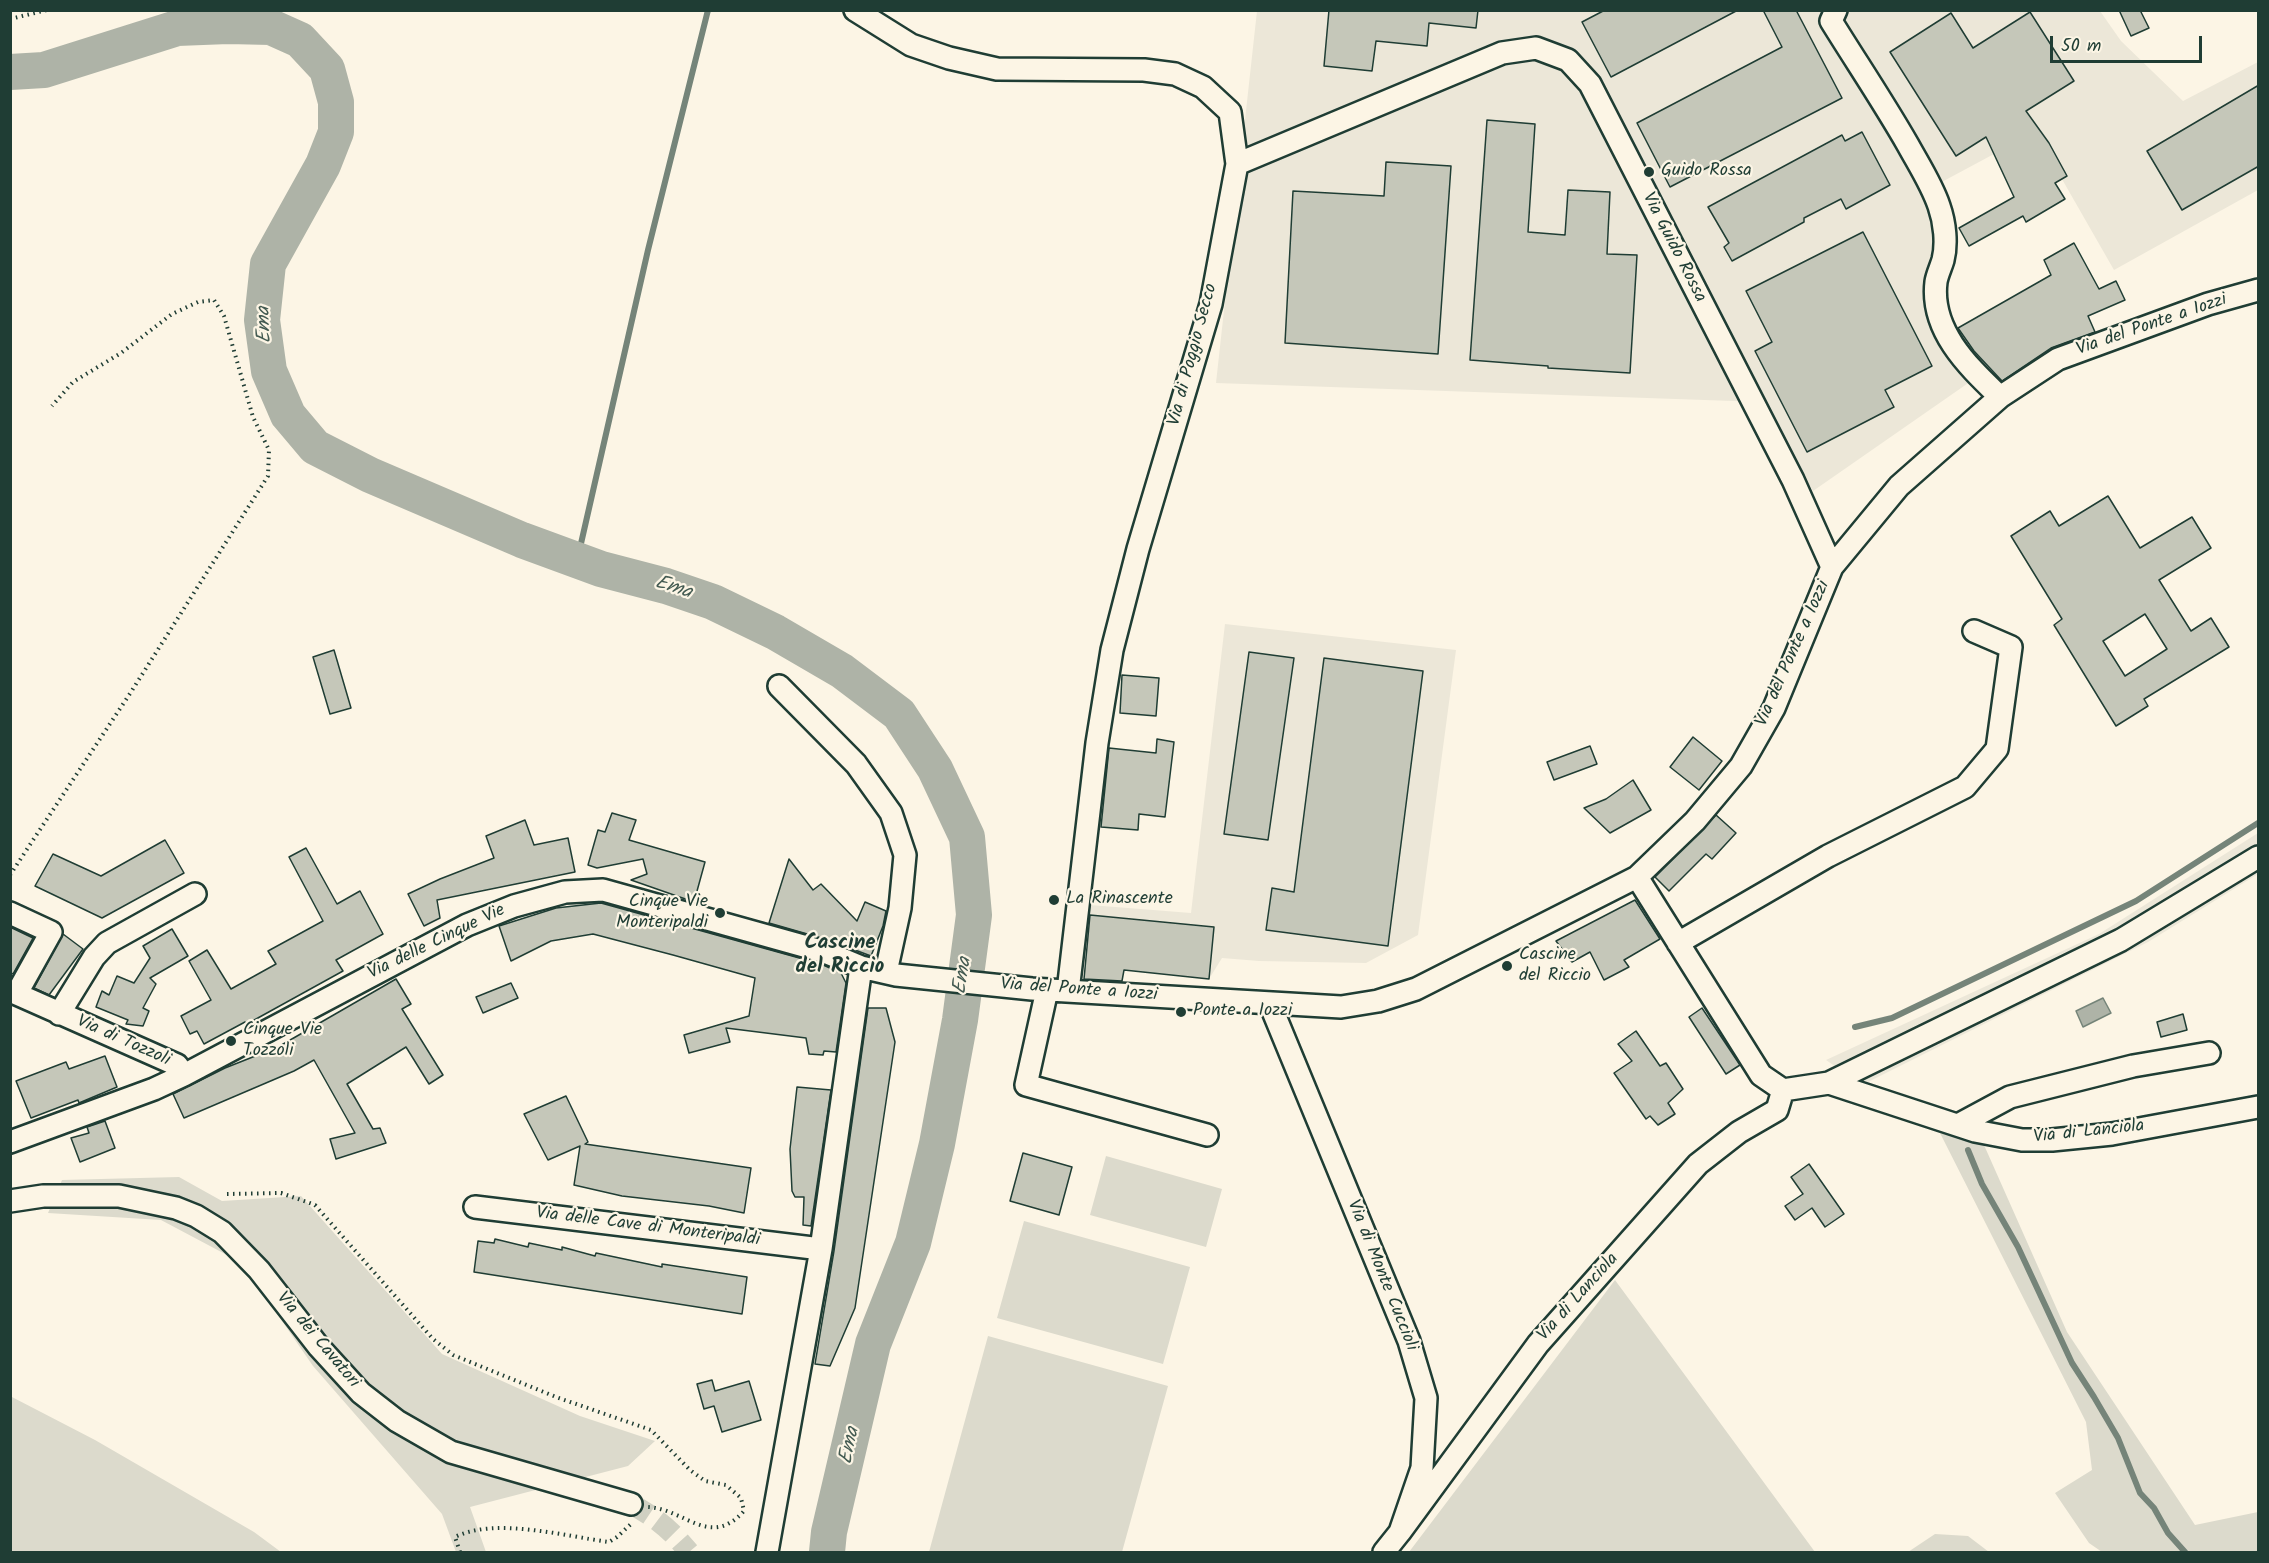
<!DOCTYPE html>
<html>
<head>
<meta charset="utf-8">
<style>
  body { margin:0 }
  #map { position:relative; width:2269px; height:1563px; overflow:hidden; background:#fcf5e5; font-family:Kalam,sans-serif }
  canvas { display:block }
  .frame { position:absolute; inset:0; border:12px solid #1f3d34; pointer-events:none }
  .scale { position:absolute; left:2050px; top:36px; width:152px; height:27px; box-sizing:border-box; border:3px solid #1f3d34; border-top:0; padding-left:8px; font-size:18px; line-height:21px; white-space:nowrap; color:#1f3d34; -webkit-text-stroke:4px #fcf5e5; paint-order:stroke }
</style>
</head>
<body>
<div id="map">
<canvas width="2269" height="1563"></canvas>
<div class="frame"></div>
<div class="scale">50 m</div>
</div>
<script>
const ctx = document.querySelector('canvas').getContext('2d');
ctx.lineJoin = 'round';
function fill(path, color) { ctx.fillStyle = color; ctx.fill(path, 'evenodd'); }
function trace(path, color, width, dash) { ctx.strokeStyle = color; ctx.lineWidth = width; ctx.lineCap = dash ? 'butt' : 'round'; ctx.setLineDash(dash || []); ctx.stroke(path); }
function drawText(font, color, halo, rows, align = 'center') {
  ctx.font = font + ' Kalam,sans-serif'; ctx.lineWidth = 4.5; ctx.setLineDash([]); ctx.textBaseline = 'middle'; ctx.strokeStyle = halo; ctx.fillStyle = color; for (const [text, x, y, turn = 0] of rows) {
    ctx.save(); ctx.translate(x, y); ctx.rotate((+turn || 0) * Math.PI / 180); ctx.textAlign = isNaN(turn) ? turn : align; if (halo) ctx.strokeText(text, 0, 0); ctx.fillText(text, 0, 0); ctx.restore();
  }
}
fill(new Path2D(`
  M1257,11h843l21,30 62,60 75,-39v128l-144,80 -79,-138 -97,52 3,133 46,53 -174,121 -51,-89 -546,-19z
  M1225,624l231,26 -38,285 -52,28 -107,-2 -37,-3 -13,21 -85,-9 2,-23 -40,-4 4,-38 101,8z
  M2258,833v41l-110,68 -286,143 -36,-25 273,-126z`), '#ece7d8');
fill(new Path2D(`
  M1940,1133l44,12 83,187 128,193 63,-13v40h-156l-13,-9 -34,-50 37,-23 -6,-48z
  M1106,1156l116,33 -16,58 -116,-32z
  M179,1177l43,24 79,-5 141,158 138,62 75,25 -27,25 -158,41 16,45h-30l-14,-38 -129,-148 -71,-103 -81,-43 -113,-7 14,-33z
  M1024,1221l166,46 -27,97 -166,-46z
  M1615,1280l200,272h-406z
  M988,1336l180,50 -46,166h-193z
  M10,1396l85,44 159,92 27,20h-270z
  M1935,1534l33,2 21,16h-81z`), '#dcdacc');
const water = new Path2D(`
  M2103,998l8,15 -28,14 -7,-16z`);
fill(water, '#aeb3a7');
trace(water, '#758479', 1.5);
trace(new Path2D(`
  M577,561l71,-311 60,-240
  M1855,1027l37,-9 244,-117 122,-78
  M1968,1150l14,34 36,63 54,116 22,34 24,41 22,55 14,15 14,25 17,19`), '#758479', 6);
trace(new Path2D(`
  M10,72l34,-2 133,-42 51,-2 43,1 29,13 27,29 9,33v30l-13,33 -55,99 -6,56 7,51 19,44 27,32 55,28 152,65 79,29 65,17 47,16 62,30 67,39 57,43 36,55 32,68 7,78 -14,105 -23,124 -24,99 -40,101 -44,188 -2,20`), '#aeb3a7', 36);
const building = new Path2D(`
  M1329,10h149l-2,18 -47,-5 -2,23 -51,-5 -4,30 -48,-5z
  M1605,10h133l-127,67 -29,-55z
  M1763,10h33l46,88 -172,89 -33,-64 145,-76z
  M2119,10h21l9,18 -18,8z
  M2030,12l44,69 -48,30 23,32 18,33 -12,7 10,16 -39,23 -3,-6 -54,30 -10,-18 55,-31 -28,-60 -30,19 -66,-104 61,-39 22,35z
  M2259,85v81l-77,44 -35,-59z
  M1487,120l48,4 -7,108 37,3 3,-45 42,2 -3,62 30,1 -7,118 -82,-5v-2l-78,-6z
  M1862,132l28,53 -44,24 -5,-10 -37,19v4l-72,39 -8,-14 5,-4 -21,-36 134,-72 3,6z
  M1386,162l65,4 -13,188 -153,-11 8,-152 91,5z
  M1863,232l69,134 -47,24 9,17 -87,45 -52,-101 17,-9 -26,-51z
  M2074,243l25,46 17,-8 9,19 -37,16 7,16 -44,16 -49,33 -28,-30 -16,-23 93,-53 -7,-15z
  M2108,496l32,52 52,-31 19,31 -52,32 32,51 20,-13 18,29 -85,52 4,7 -32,20 -62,-101 8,-6 -51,-83 39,-25 9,15zM2145,614l22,35 -42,27 -22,-35z
  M334,650l17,58 -21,6 -17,-57z
  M1249,652l45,6 -26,182 -44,-6z
  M1324,658l99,13 -35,275 -122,-16 6,-42 22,4z
  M1122,675l37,3 -3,38 -36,-3z
  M1693,737l29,24 -23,29 -29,-23z
  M1157,739l17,3 -9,75 -26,-3 -1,16 -37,-3 8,-79 47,5z
  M1590,746l7,18 -43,16 -7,-18z
  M1633,780l18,30 -41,23 -26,-25 22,-9z
  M612,813l24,7 -7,20 76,22 -11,40 -63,-22 16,-6 -4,-15 -46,9 -9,-3 10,-35 7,2z
  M1716,815l20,18 -24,26 -6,-5 -37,37 -14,-14z
  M525,820l9,25 34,-7 7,34 -138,28 3,18 -16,8 -16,-32 32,-15 54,-21 -8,-22z
  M165,840l19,33 -82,45 -67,-32 18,-32 48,22z
  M306,848l31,56 23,-13 23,43 -47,26 7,11 -96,53 -2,-2 -41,22 -7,-13 -7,3 -9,-18 30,-16 -22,-39 18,-11 24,39 45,-25 -8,-13 55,-30 -34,-64z
  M789,859l24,31 8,-6 36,37 8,-19 21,9 -3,15 -12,30 -43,-16 -59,-17z
  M1635,900l25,39 -36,21 5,7 -25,13 -14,-28 -18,10 -16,-21z
  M601,903l220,61 20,9 5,10 -10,69 -12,-1 -1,4 -14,-1 -3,-16 -80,-10 4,14 -41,11 -5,-18 65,-19 6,-38 -82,-23 -80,-21 -42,7 -40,20 -12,-35 57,-18z
  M1090,915l124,12 -5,52 -85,-9 -2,11 -38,-2z
  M10,927l23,11 -20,36 -3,-2z
  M172,929l16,27 -38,22 6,6 -13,24 6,3 -6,15 -17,-2 2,-4 -32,-13 6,-16 7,4 8,-19 17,7 16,-25 -7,-12z
  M63,934l20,15 -34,46 -15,-7z
  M396,979l15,25 -9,5 41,66 -14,9 -23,-37 -59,37 26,45 7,-1 6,15 -50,16 -6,-20 25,-6 -41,-73 -20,11 -110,47 -11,-24 52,-26 53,-21z
  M511,983l7,15 -35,15 -7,-16z
  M868,1008h18l9,34 -40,266 -25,58 -15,-2 19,-113z
  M1702,1008l38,57 -14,9 -37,-57z
  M2183,1014l4,16 -26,7 -4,-15z
  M1636,1031l24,35 6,-3 17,26 -15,14 7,11 -17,11 -8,-9 -4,3 -32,-46 18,-12 -14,-17z
  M105,1056l12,31 -38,16 -1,-3 -47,18 -15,-37 50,-19 3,7z
  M797,1087l34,3 -20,136 -8,-1 1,-28h-9l-3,-6 -2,-42z
  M566,1096l22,46 -3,2 166,24 -7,45 -35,-7 -87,-10 -48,-11 6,-39 -32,14 -24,-46z
  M105,1121l10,27 -35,14 -9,-24 18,-5 -2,-6z
  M1023,1153l49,14 -13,48 -49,-14z
  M1809,1164l35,50 -19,13 -13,-19 -17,12 -10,-14 18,-12 -12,-17z
  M495,1239l33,8 1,-4 33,7v-3l33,9 1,-3 66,14v-3l85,13 -5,37 -268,-42 4,-31 16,2z
  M712,1380l3,11 34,-10 12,39 -39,12 -8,-26 -10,3 -7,-25z`);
fill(building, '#c5c7b9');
trace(building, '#1f3d34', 1.5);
trace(new Path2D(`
  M631,1504c26,14 40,26 58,48`), '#d0d0c2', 21, [21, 10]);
const minor = new Path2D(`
  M855,10l56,35 38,13 48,11 147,1 31,4 28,13 27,25 7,52 -26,140 -73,245 -26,101 -15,93 -29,248
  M1836,10l-5,11c26,42 53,82 77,124 11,20 24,40 31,61 6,17 8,38 4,54 -2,7 -6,15 -7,22 -6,49 33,85 64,115
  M1237,164l265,-111 34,-5 32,12 22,24 203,396 39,87
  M779,686l77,78 35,49 14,42 -5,53 -14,64
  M1637,877l124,198 22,15 46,-7 146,48 47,9h30l60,-6 146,-27
  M10,913l41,19 -34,61
  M1678,943l150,-87 137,-69 32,-38 14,-102 -37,-16
  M1047,990l-21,95 181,50
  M10,991l167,74 7,10
  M1270,1004l139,337 17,57 -4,70 -22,64 -16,20
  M59,1014l35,-57 13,-14 88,-49
  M1829,1083l292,-143 137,-83
  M1958,1125l52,-28 123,-31 76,-13
  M10,1142l144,-53 30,-14 283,-150 47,-19 51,-14 38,-2 222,62 36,15 35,8 136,14 309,18 37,-6 38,-12 221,-112 58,-56 46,-55 33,-58 58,-141 67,-81 101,-89 58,-38 150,-55 50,-14
  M10,1201l33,-5h76l57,12 20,8 26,16 37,38 60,77 42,46 36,28 54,31 180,52
  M475,1207l346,42
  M1400,1532l138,-188 160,-180 41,-32 38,-22 6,-20
  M767,1552l54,-303 40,-282`);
trace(minor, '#1f3d34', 26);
trace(new Path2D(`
  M10,19l37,-9
  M10,875l121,-183 137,-216 1,-26 -16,-33 -29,-101 -10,-16 -16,2 -26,12 -51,39 -48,29 -21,24
  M227,1194l54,-1 34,12 118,134 20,16 103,42 95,33 39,40 15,11 21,4 15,13 3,13c-34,38 -59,-2 -96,-4
  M460,1552l-5,-15c40,-20 109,-1 154,5l8,-5 15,-14`), '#1f3d34', 4, [1.5, 4.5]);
trace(minor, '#fcf5e5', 21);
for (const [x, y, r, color] of [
  [1649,172,6,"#1f3d34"],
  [1054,900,6,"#1f3d34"],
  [720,913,6,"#1f3d34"],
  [1507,966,6,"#1f3d34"],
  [1181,1012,6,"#1f3d34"],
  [231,1041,6,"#1f3d34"]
]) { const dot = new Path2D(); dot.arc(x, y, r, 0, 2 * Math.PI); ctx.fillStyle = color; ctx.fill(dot); trace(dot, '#fcf5e5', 2); }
drawText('18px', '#1f3d34', '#fcf5e5', [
  ["Guido Rossa",1661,172],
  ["La Rinascente",1066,900],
  ["Cinque Vie",708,903,"right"],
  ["Monteripaldi",708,924,"right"],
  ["Cascine",1519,956],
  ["del Riccio",1519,977],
  ["Ponte a Iozzi",1193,1012],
  ["Cinque Vie",243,1031],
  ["Tozzoli",243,1052]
], 'left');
drawText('18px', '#1f3d34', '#fcf5e5', [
  ["Via Guido Rossa",1673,248,63],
  ["Via del Ponte a Iozzi",2152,326,-19],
  ["Via di Poggio Secco",1194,355,-75],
  ["Via del Ponte a Iozzi",1794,654,-66],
  ["Via delle Cinque Vie",437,943,-26],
  ["Via del Ponte a Iozzi",1079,991,4],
  ["Via di Tozzoli",123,1042,24],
  ["Via di Lanciola",2089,1133,-6],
  ["Via delle Cave di Monteripaldi",648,1228,7],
  ["Via di Monte Cuccioli",1381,1276,68],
  ["Via di Lanciola",1579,1298,-48],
  ["Via dei Cavatori",317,1341,50]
]);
drawText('italic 20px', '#435a51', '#fcf5e5', [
  ["Ema",266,325,-92],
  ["Ema",673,589,18],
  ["Ema",964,976,-81],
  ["Ema",851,1446,-78]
]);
drawText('bold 21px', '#1f3d34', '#fcf5e5', [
  ["Cascine",840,944],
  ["del Riccio",840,968]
]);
</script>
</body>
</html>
